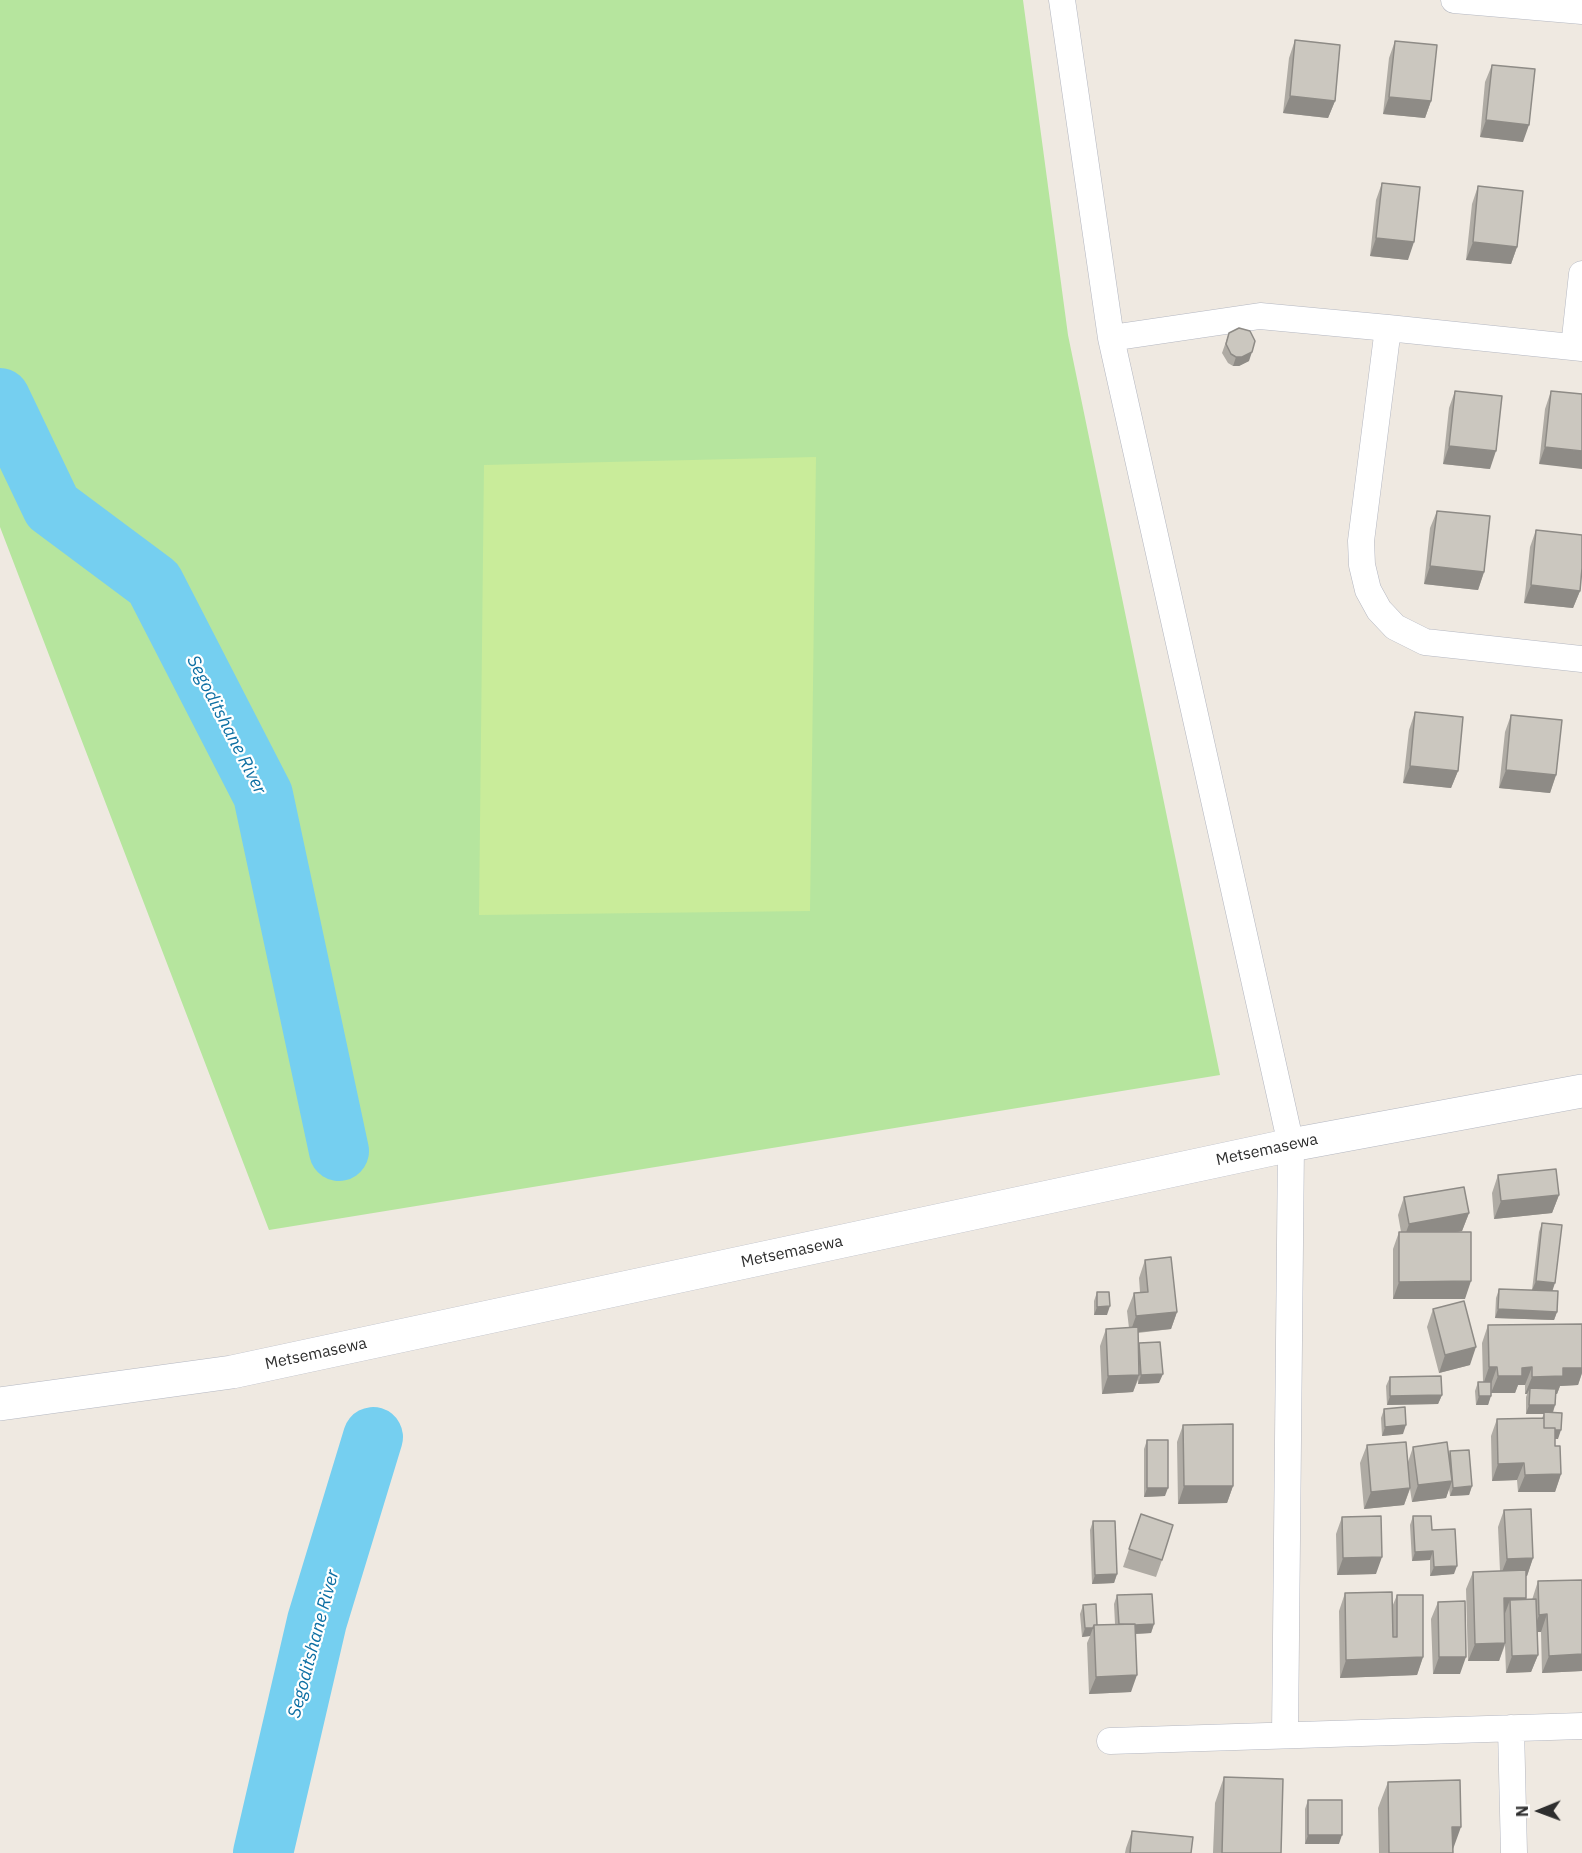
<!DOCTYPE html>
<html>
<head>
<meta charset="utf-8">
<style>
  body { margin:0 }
  #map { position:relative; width:1582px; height:1853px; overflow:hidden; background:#efe9e1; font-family:"IBM Plex Sans",sans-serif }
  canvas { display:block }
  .north { position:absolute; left:1510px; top:1781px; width:60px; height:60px; -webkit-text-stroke:4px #fff; paint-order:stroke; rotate:269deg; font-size:16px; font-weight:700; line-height:24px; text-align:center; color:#2e2e2e }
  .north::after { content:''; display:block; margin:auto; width:21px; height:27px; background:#2e2e2e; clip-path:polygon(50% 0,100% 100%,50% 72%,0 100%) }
</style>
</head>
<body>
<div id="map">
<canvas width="1582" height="1853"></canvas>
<div class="north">N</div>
</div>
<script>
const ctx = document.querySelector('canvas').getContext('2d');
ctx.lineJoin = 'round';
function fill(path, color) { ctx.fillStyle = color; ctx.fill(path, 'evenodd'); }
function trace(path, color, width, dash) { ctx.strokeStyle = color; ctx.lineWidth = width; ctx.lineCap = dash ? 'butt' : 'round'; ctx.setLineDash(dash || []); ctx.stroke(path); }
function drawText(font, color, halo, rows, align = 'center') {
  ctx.font = font + ' "IBM Plex Sans",sans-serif'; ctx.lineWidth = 4.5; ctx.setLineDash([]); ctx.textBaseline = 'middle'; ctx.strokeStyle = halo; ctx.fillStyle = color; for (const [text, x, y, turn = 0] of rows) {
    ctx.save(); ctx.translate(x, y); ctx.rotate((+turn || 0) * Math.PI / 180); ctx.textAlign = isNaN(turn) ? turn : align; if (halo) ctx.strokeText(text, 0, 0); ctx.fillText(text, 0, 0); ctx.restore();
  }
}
fill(new Path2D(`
  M0,0h1023l45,335 152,740 -951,155 -269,-703z`), '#b6e59e');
fill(new Path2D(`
  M816,457l-6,454 -331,4 5,-450z`), '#c9ec9a');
trace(new Path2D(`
  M0,398l52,109 102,76 109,212 76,356
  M263,1853l54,-232 56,-184`), '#75cff0', 60);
const minor = new Path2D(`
  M1062,0l49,338 180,807 -6,590
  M1454,0l128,11
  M1111,338l149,-22 128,12
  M1574,347l8,-73
  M1582,348l-194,-20 -27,213 1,24 6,25 11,20 16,17 30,15 157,17
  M1511,1728l3,125
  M1110,1741l472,-15`);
const tertiary = new Path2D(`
  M0,1404l232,-32 1059,-227 291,-54`);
trace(minor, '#b4b7c1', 27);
trace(tertiary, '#b4b7c1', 34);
trace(minor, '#fff', 26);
trace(tertiary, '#fff', 33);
fill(new Path2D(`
  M1295,40l40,61 -7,17 -45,-5 6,-55z
  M1395,41l36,60 -6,17 -42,-4 6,-56z
  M1492,65l31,77 -43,-5 5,-55z
  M1382,183l26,77 -38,-4 6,-56z
  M1478,186l39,61 -6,17 -45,-4 6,-56z
  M1229,333l20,28 -10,5h-6l-5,-3 -6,-10z
  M1455,391l35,78 -47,-5 6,-56z
  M1551,391l31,3 -43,70 6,-55z
  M1437,511l47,61 -6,18 -54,-6 6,-56z
  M1536,530l44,61 -7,17 -49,-5 6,-56z
  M1415,712l43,59 -7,17 -48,-5 6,-53z
  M1511,715l45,60 -6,18 -51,-5 6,-56z
  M1498,1175l61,20 -7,18 -58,6 -2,-26z
  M1404,1197l65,16 -7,18 -4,1 7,67h-72v-50l6,-17h2l-3,-17z
  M1542,1223l10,68 5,21 -3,8 -59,-2 1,-20 3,-9 45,2 -12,-1 7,-58z
  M1145,1260l32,52 -6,17 -33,4v13l1,-3 20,40 -21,1v-4l-5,12 -31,2 -2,-48 6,-17 23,-1 -2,-17 7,-18 6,-1 -1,-14z
  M1097,1292l10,23h-13v-14z
  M1433,1309l37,56 -31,8 -12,-46z
  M1488,1325l94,43v5l-4,12 -18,1 -3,8h-1l-1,11 -2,8 5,26h-3v7l6,28 -6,18h-37l-1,-12 -25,1 -1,-45 6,-17 45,-1 2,-4h-18v-17l1,-3h-2v-9h-7l-3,8h-24l-3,12h-12l-1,-14 3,-9h5l-1,-39z
  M1390,1377l52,18 -4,9 -51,1 -1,-19z
  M1384,1409l19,25 -21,2 -1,-18z
  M1183,1425l50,61 -6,17 -49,1 -1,-62z
  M1147,1440l18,56 -21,1v-48z
  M1367,1445l41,17 5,-15 36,8 1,-4 22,35 -3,9 -19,1 -1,-8 -3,10 -34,4 -2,-13 -6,16 -40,4 -4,-46z
  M1504,1510l29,48 -6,18h-1l-1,24h7l6,-19 44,-1v91l-40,2 -1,-41h-4l1,23 -7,17 -25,1 -1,-28 -6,16h-31l-2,-72 7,-17 27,-1 -2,-44z
  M1141,1514l21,46 -6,17 -33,-10z
  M1413,1516l19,14 22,44 -24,2v-16l-18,1 -2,-36z
  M1342,1517l34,57 -39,1 -1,-41z
  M1093,1521l24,53 -3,9 -22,1 -2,-54z
  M1345,1593l47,14 5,-12 26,62 -6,18 -77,3 -1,-67z
  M1117,1595l37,29 -3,9 -16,1 -4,58 -42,2 -2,-51 3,-7 -8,1 -2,-23 3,-9 14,20 18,-1 -1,-20z
  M1438,1602l22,72h-27l-2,-55z
  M1224,1777l57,76h-68l2,-50z
  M1388,1782l65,67v4h-74l-1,-45z
  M1308,1800l31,44h-34v-35z
  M1132,1831l59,22h-66l1,-5z`), '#afaba4');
fill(new Path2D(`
  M1290,96l45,5 -7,17 -45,-5z
  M1389,97l42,4 -6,17 -42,-4z
  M1486,120l43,5 -6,17 -43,-5z
  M1376,238l38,4 -6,18 -38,-4z
  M1473,242l44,5 -6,17 -45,-4z
  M1252,352l-3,9 -10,5h-6l3,-9z
  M1449,446l47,5 -6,18 -47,-5z
  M1545,447l37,4v18l-43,-5z
  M1430,566l54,6 -6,18 -54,-6z
  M1531,585l49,6 -7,17 -49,-5z
  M1410,766l48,5 -7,17 -48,-5z
  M1506,770l50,5 -6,18 -51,-5z
  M1559,1195l-7,18 -58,6 7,-18z
  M1469,1213l-7,18 -59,10 6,-17z
  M1471,1281l-6,18h-72l6,-17z
  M1536,1281l19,2 -3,9 -20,-2z
  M1110,1306l-3,9h-13l3,-8z
  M1498,1309l59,3 -3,8 -59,-2z
  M1177,1312l-6,17 -41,4 6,-17z
  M1476,1347l-6,18 -31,8 6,-18z
  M1489,1367h8l-6,17 -8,1z
  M1532,1367l-7,18h-7l-3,8h-24l7,-17 24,-8z
  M1563,1368h19v5l-4,12 -18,1 -3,8h-27v-6l-3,6h-2l7,-17z
  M1163,1374l-4,9 -21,1 3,-9z
  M1139,1375l-6,17 -31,2 6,-18z
  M1442,1395l-4,9 -51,1 3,-9z
  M1479,1396h12l-3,9h-12z
  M1529,1405h26l-3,9 -8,-2v2h-18z
  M1406,1425l-3,9 -21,2 3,-9z
  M1544,1430h17l-3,9 -18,-1z
  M1524,1463l-7,17 -25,1 6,-17z
  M1561,1474l-6,18h-37l7,-17z
  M1452,1481l-6,17 -34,4 6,-17z
  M1184,1486h49l-6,17 -49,1z
  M1472,1486l-3,9 -19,1 3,-8z
  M1147,1488h21l-3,8 -21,1z
  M1410,1488l-6,17 -40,4 7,-17z
  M1433,1551l-3,9 -18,1 3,-9z
  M1382,1557l-6,17 -39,1 6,-17z
  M1533,1558l-6,18 -27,1 7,-18z
  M1457,1566l-3,8 -24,2 4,-9z
  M1117,1574l-3,9 -22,1 3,-9z
  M1504,1598h22l-6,17 -10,-15 -6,16z
  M1547,1614l-6,18h-8l6,-17z
  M1154,1624l-3,9 -35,2 3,-9z
  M1085,1628h8l-3,8 -8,1z
  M1505,1643l-6,18h-31l7,-17z
  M1582,1654v17l-40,2 7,-17z
  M1538,1655l-7,17 -25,1 6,-17z
  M1423,1657l-6,18 -77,3 6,-18z
  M1439,1657h27l-6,17h-27z
  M1137,1675l-6,17 -42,2 7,-17z
  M1452,1827h9l-9,25z
  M1308,1835h34l-3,9h-34z`), '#8e8b86');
const building = new Path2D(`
  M1295,40l45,5 -5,56 -45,-5z
  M1395,41l42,4 -6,56 -42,-4z
  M1492,65l43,4 -6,56 -43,-5z
  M1382,183l38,4 -6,55 -38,-4z
  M1478,186l45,5 -6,56 -44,-5z
  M1239,328l11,3 5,10 -3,11 -10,5h-6l-5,-3 -5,-10 3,-11z
  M1455,391l47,5 -6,55 -47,-5z
  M1551,391l31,3v57l-37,-4z
  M1437,511l53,5 -6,56 -54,-6z
  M1536,530l46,5v33l-2,23 -49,-6z
  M1415,712l48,5 -5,54 -48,-5z
  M1511,715l51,5 -6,55 -50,-5z
  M1556,1169l3,26 -58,6 -3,-26z
  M1464,1187l5,26 -60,11 -5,-27z
  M1542,1223l20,2 -7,58 -19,-2z
  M1399,1232h72v49l-72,1z
  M1171,1257l6,55 -41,4 -2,-23 14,-1 -3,-32z
  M1499,1289l59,2 -1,21 -59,-3z
  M1097,1292h12l1,14 -13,1z
  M1464,1301l12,46 -31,8 -12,-46z
  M1582,1324v44h-19v8l-31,1v-10l-10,1v8h-24l-1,-9h-8l-1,-42z
  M1138,1327l1,48 -31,1 -2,-47z
  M1160,1342l3,32 -22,1 -2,-32z
  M1441,1376l1,19 -52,1v-19z
  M1478,1382h13v14h-12z
  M1530,1388l26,1 -1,16h-26z
  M1405,1407l1,18 -21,2 -1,-18z
  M1544,1412l18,1 -1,17h-6v-2h-11z
  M1544,1418v10h11v18h5l1,28 -36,1 -1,-12 -26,1 -1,-45z
  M1233,1424v62h-49l-1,-61z
  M1147,1440h21v48h-21z
  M1406,1442l4,46 -39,4 -4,-47z
  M1447,1442l5,39 -34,4 -5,-38z
  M1469,1450l3,36 -19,2 -3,-37z
  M1531,1509l2,49 -26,1 -3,-49z
  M1141,1514l32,11 -11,35 -33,-11z
  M1381,1516l1,41 -39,1 -1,-41z
  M1413,1516h18l1,14 23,-1 2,37 -23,1 -1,-16 -18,1z
  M1093,1521h22l2,53 -22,1z
  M1526,1570v28h-22l1,45 -30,1 -2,-72z
  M1582,1580v74l-33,2 -2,-42 -8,1 -1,-34z
  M1392,1592l1,45h4v-42h26v62l-77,3 -1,-67z
  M1152,1594l2,30 -19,1v-1h-16l-2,-29z
  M1536,1599l2,56 -26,1 -2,-56z
  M1465,1601l1,56h-27l-1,-55z
  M1096,1604l1,21h-3l-1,3h-8l-2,-23z
  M1135,1624l2,51 -41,2 -2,-52z
  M1224,1777l59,2 -2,74h-59z
  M1460,1780l1,47h-9l1,26h-64l-1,-71z
  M1308,1800h34v35h-34z
  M1132,1831l61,6 -2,16h-61z`);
fill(building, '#cbc7bf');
trace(building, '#8e8b86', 1.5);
drawText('16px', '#2e2e2e', '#fff', [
  ["Metsemasewa",1267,1150,-12],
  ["Metsemasewa",792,1252,-12],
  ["Metsemasewa",316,1354,-12]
]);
drawText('italic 18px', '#0d6fa3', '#fff', [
  ["Segoditshane River",226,725,63],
  ["Segoditshane River",314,1644,-75]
]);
</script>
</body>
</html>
